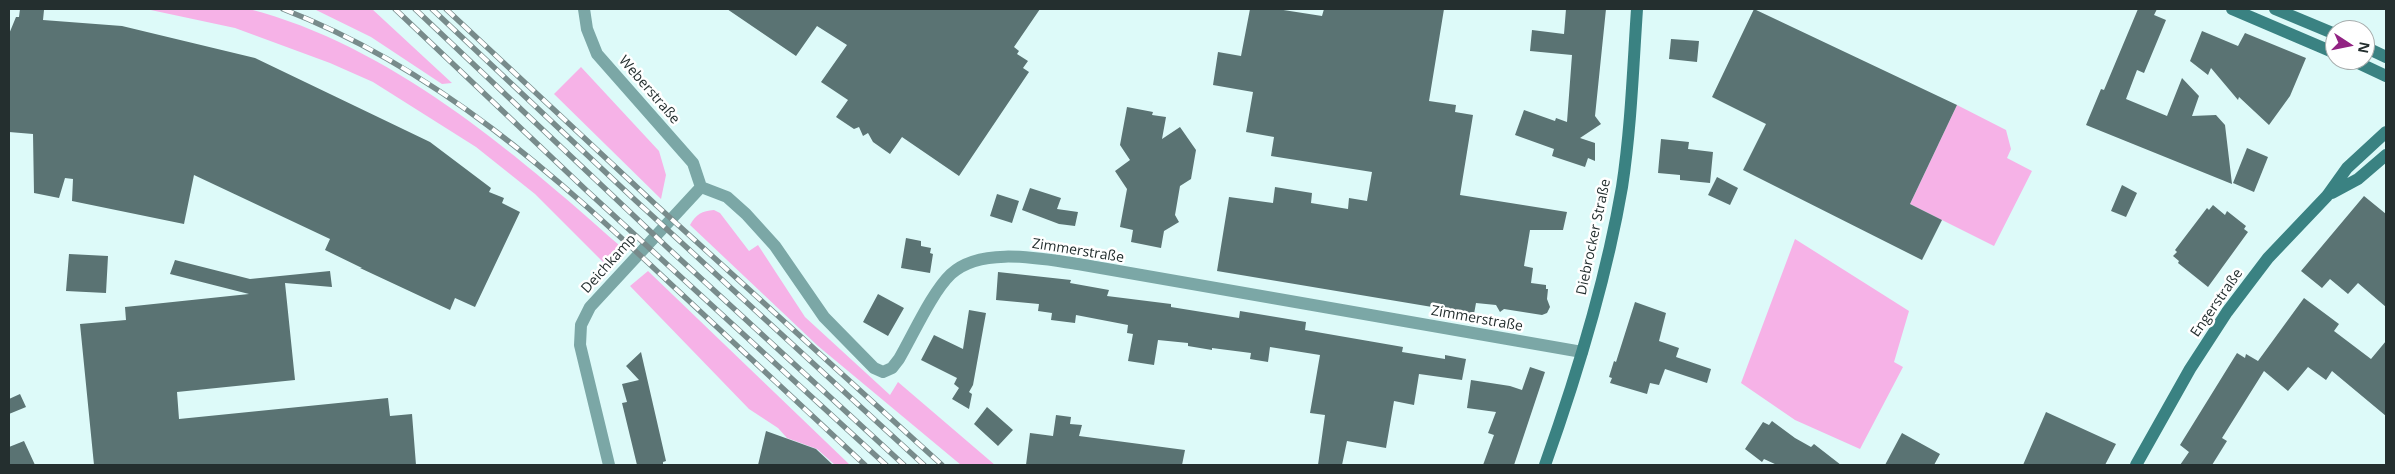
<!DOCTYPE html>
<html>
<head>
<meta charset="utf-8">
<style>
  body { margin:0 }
  #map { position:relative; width:2395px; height:474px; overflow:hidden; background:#ddfaf9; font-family:"Open Sans",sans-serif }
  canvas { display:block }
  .frame { position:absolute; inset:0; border:10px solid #242f2f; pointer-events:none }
  .north { position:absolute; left:2325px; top:20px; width:50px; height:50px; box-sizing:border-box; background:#fff; border:1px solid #a7acac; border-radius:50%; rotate:101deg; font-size:14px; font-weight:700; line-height:20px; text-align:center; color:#242f2f }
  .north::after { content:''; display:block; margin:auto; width:18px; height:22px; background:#922282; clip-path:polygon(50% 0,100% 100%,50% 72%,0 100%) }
</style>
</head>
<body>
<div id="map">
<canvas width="2395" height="474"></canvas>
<div class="frame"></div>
<div class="north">N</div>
</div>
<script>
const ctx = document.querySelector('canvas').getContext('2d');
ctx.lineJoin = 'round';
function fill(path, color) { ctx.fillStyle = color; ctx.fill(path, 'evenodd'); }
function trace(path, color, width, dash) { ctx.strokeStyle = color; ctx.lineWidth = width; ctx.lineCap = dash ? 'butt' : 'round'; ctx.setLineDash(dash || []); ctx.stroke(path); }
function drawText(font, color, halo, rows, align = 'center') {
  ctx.font = font + ' "Open Sans",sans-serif'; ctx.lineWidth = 5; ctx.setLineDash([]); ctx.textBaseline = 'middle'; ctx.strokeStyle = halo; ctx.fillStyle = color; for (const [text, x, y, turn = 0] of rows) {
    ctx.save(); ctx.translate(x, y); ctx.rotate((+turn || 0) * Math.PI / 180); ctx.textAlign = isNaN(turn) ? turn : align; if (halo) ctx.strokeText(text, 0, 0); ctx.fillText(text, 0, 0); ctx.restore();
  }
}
fill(new Path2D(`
  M146,9c24,0 48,0 72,0 10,0 21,-2 31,0 140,36 264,142 370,236l-13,20 -71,-71 -59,-47 -103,-65 -43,-19 -95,-35z
  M314,9h58l80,74 -10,1 -71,-47z
  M581,67l78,84 7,24 -5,24 -107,-105z
  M1957,105l49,25 5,19 -4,9 25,13 -38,75 -84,-42z
  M714,210l6,3 29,38 9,-6 47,72 85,78 8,-13 97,83h-34l-143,-119 -128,-121c6,-11 12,-14 24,-15z
  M1795,239l114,72 -15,51 9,5 -43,82 -65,-29 -54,-37z
  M648,271l177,170 25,24h-15l-18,-16 -30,-11 -9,-10 -29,-19 -119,-123z`), '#f6b2e7');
fill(new Path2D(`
  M20,9l24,1 -1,10 79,6 133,32 175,84 61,46 -2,4 15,6 -2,5 18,9 -45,95 -20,-9 -5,12 -90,-42h2l-37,-18 5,-11 -136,-64 -10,49 -112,-23 1,-22 -8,-1 -6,20 -25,-5 -1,-59 -24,-2v-98l7,-17h3z
  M727,9h313l-26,38 5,4 -2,3 11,7 -5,7 6,4 -70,104 -57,-39 -12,17 -17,-12 -5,-9 -5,3 -4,-9 -5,2 -18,-12 12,-17 -27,-18 26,-37 -30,-19 -21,30z
  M1250,9h27l45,7 2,-7h120l-15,92 27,4 -1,7 18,3 -13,80 107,17 -4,18h-33l-6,36 9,2 -2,15 15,2v4h2l-1,10 3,8 -3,6 -5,2 -38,-6 -4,3 -4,-7 -20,-2 -2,11 -257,-43 12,-74 44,6 2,-16 37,6 -1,10 37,6 1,-11 18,3 5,-29 -101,-16 3,-19 -28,-5 7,-40 -40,-7 5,-33 23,4z
  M1566,9h40l-11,107 6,8 -21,14 15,5v18l-7,-3 -3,9 -33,-11 2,-7 -39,-14 9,-25 31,11 1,-3 11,4 5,-67 -42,-4 2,-21 32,4z
  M1754,9l203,96 -47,99 32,16 -20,40 -179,-90 23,-46 -54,-27z
  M2138,9h19l-3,6 12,5 -22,53 -7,-3 -11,29 41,17 15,-38 17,18 -7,20 24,-1 9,10 7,59 -146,-59 15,-36 3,1z
  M2202,31l36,15 7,-13 61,25 -16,38 -21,29 -30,-28 -1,3 -27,-32 -3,7 -18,-14z
  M1671,39l28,2 -2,21 -28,-3z
  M1127,107l26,5 -1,3 14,2 -4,22 18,-12 16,23 -5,29 -11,7 -5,29 4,7 -15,9 -3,17 -30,-6 2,-12 -13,-3 7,-38 -12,-18 15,-11 -10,-15z
  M1661,139l28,3 -1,7 25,3 -3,31 -30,-3v-5l-22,-2z
  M2247,148l21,9 -14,35 -21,-9z
  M1717,177l21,11 -8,17 -22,-10z
  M2122,185l15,8 -11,24 -15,-6z
  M1030,188l31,10 -4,11 21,3 -3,14 -16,-2 -37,-14z
  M997,194l22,7 -7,22 -22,-7z
  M2364,196l22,18v93l-28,-24 -10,11 -18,-15 -8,9 -21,-17z
  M2213,205l12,10 2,-4 19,15 -2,3 4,3 -40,55 -30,-24 1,-2 -6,-5 4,-4 -2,-2 32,-42 2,2z
  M906,238l15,3v5l10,2 -1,5 3,1 -3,19 -29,-5z
  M69,254l39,2 -2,37 -40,-2z
  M175,260l75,19 80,-8 2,16 -47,-4 10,97 -118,12 2,27 209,-21 2,18 22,-2 4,51h-322l-14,-141 46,-4 -1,-13 124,-13 -79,-20z
  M998,272l73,8 -1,3 39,7 -2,6 64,8v3l68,11 1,-7 66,11 -1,8 98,17 -1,5 43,7v-4l21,4 -4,21 -43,-6 -5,31 -20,-4 -8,47 -39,-7 -5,24h-24l7,-50 -15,-2 10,-58 -50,-8 -2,15 -18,-3 1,-6 -39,-5v2l-24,-4v-3l-30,-3 -4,25 -26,-4 5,-27 -6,-1 1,-8 -52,-10 -1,8 -24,-3 1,-7 -14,-2 1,-7 -43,-4z
  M878,294l26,14 -16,28 -25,-14z
  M2304,298l35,26 -5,7 37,28 15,-18v75l-54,-45 -6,9 -18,-13 -20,24 -24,-20 -42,67 5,3 -15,24h-32l9,-13 -9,-7 57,-92 8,5 1,-4 12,7z
  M1635,302l31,11 -7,28 20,7 -3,9 35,12 -4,14 -42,-14 -6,16 -9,-2 -3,11 -37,-11 2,-5 -3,-1 5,-16 2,1z
  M969,310l17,3 -13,72 -4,7 3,2 -3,15 -17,-10 7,-11 -5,-4 3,-6 -36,-18 13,-25 29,14z
  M641,352l25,109 -3,1v3h-26l-15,-62 5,-1 -5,-18 17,-4 -13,-14z
  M1530,367l15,5 -31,93h-31l11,-30 -6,-2 8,-21 -29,-4 4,-28 39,6 12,4z
  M20,394l6,13 -17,7v-15z
  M987,407l26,23 -15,16 -24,-22z
  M2046,412l70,32 -11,21h-82z
  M1056,415l15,2 -1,7 12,1 -3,11 106,14 -3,15h-156l4,-32 23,3z
  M1772,421l23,17 16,9 3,-3 27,21h-64l-13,-6 -2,3 -17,-13 18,-27 6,3z
  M766,431l50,18 17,16h-75z
  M1902,433l38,21 -6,11h-49z
  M24,441l11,24h-26v-18z`), '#5a7373');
trace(new Path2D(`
  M584,9l3,20 10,25 96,109 8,24
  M701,187l26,10 19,17 29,32 49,71 50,51 9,4 9,-4 7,-9c14,-24 33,-67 52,-85 30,-28 91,-15 127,-10l504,88
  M609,465l-29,-120 1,-20 9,-18 111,-120`), '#7ba7a6', 12);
trace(new Path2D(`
  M2232,9l103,44
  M2275,9l60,25
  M2365,47l21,10
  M2352,60l34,16
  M2332,193l26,-14 28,-24
  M1545,465c32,-90 61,-184 77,-278 9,-59 11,-119 15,-178
  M2136,465l54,-96 37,-57 41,-54 59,-62 20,-28 39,-36`), '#3a8282', 12);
const rail = new Path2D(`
  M283,9c155,60 272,166 391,278 64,59 127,119 191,178
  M395,9l191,181 300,275
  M415,9l254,240 235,216
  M432,9l203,191 289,265
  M446,9l209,195 287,261`);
trace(rail, '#788b8b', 5.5);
trace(rail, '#fff', 4, [11]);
drawText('14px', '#242f2f', '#fff', [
  ["Weberstraße",649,90,49],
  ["Diebrocker Straße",1594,237,-78],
  ["Zimmerstraße",1078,251,9],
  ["Deichkamp",609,264,-48],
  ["Engerstraße",2217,303,-55],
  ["Zimmerstraße",1477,319,10]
]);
</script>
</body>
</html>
